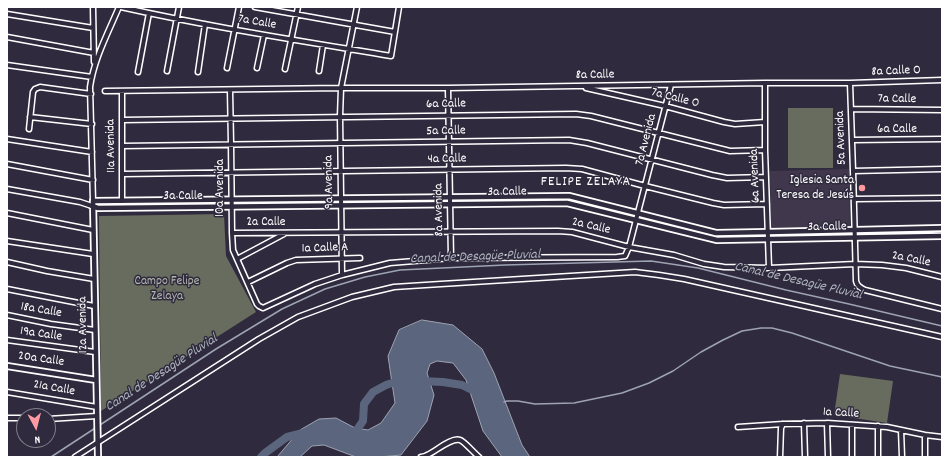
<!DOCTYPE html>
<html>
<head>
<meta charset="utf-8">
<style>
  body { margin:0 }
  #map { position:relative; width:949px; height:464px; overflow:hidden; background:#2f2a3d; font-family:Dekko,sans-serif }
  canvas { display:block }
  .frame { position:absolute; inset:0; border:8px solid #fff; pointer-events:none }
  .north { position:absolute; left:16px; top:408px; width:40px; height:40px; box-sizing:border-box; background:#2f2a3d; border:1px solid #827f8b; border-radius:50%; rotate:173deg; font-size:11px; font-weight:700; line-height:16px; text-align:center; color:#fff }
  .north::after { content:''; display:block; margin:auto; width:14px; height:18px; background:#ff9aa2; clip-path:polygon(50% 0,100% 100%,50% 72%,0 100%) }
</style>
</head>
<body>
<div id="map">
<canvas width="949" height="464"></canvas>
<div class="frame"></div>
<div class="north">N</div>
</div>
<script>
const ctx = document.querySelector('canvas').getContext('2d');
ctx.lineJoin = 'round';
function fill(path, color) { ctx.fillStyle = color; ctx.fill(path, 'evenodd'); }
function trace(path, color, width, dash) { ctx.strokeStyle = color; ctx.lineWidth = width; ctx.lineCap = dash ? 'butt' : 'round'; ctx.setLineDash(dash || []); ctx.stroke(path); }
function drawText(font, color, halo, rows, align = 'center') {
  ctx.font = font + ' Dekko,sans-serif'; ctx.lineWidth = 3; ctx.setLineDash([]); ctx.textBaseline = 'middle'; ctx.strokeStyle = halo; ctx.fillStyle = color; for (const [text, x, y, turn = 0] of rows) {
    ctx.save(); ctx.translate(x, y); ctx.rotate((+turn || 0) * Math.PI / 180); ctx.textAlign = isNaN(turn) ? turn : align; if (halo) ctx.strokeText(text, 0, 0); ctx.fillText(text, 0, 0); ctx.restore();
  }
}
fill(new Path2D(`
  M849,169l1,57 -79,2 -1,-57z`), '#40374c');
fill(new Path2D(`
  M788,108h45v60h-45z
  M224,214l2,42 30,56 -155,99 -2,-195z
  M840,374l53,7 -6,42 -53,-8z`), '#676c5e');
const water = new Path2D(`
  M422,320l31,5 29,24 12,24 28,72 8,12h-28l-19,-26 -17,-51 -13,-17 -16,-2 -7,3 -3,9 7,22 -7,26 -26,34 -22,2h-23l-32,-12 -12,1 -12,11h-23l23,-27 19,-11 17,-1 19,10 13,2 13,-7 14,-20 -7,-47 11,-26z`);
fill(water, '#5b667e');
trace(water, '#9da3b2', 1);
trace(new Path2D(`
  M504,402l3,-1h11l17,3 39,-1 48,-10 27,-10 24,-12 28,-19 22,-12 19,-9 19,-3h11l20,5 98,33 52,11
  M51,457l165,-108 66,-40 43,-20 40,-12 35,-7 105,-5 146,-4 47,7 88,22 63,14 93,22`), '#9da3b2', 1.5);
trace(new Path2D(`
  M420,381l23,1 19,3 16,8
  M349,435l7,-4 7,-10 1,-17 9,-12 13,-7 15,-5
  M261,457l4,-4 22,-16 20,-5`), '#5b667e', 8);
const minor = new Path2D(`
  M93,7l1,55
  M121,7c89,20 180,34 270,49l8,-49
  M255,7l140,25
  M7,14l86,14
  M7,37l87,16
  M7,65l85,12
  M227,68l12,-61
  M257,68l7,-33
  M285,69l13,-62
  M167,71l12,-64
  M319,71l4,-26
  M138,72l11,-59
  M198,72l7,-48
  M765,83v67l4,118
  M850,83l3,88 3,110c1,5 4,7 9,9l77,19
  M448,88l3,170
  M586,88l79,18 59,16 11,2 30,-2
  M230,90l1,54 1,89 1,17 24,54 2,2 4,2 52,-24 27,-9 48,-12 61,-5 166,-1 8,-1 4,-9 42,-162
  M105,91l236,-3h107l317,-5h85l92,-3
  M122,91v110
  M851,109l91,1
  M30,117l62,7
  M122,120l454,-6 15,2 127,32 12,3 35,-1
  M29,129l4,-37 2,-3 5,-2 51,7
  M7,139l85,13
  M852,140l90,-1
  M122,146l447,-6 18,3 125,32 15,3 39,-1
  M7,164l86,16
  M853,171l89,-2
  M122,174c148,-3 296,-3 444,-6l16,1 63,17 68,17 11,2 43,-1
  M7,189l73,13 12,4
  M854,199l88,-1
  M93,201l-3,-114c4,-28 18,-54 29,-80
  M7,213l86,17
  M232,233l326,-2 14,1 57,15 45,8 30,9 20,3 45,1 86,-4 27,1 24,3 36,9
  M7,241l86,13
  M237,259l47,-25
  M7,262l40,9 47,8
  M342,275l-2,-159 1,-28 16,-81
  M248,282l39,-19 9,-3 64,-2
  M7,289l87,17
  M7,315l44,9 44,6
  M7,340l88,12
  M7,392l90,15
  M7,418h17
  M48,419l49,-3
  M804,423l1,34
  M827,423l1,34
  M852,425v32
  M738,427l45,-3 44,-1 60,4 38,8 17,2
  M901,430l1,27
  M925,435v22
  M75,457l184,-118 39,-22 54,-20 42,-10 47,-3 194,-12 24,3 25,4 258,58
  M421,457c0,0 5,-1 6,-2 8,-3 24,-18 33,-15 4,1 15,14 19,17
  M780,457l1,-29 2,-4
  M878,457v-31`);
const tertiary = new Path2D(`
  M92,206l6,2 469,-5 150,37 225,-4
  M7,366l89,14
  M98,457l-5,-256 476,-5 147,37 52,-1 174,-4`);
trace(minor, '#fff', 7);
trace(tertiary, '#fff', 8);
trace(minor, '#2f2a3d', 4);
trace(tertiary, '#2f2a3d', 4.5);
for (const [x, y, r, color] of [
  [862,188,4,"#ff9aa2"]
]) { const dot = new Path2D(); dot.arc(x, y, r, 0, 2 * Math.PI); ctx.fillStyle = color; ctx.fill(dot); trace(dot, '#2f2a3d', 1.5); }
drawText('13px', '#fff', '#2f2a3d', [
  ["7a Calle",257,23,10],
  ["8a Calle O",896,72,-2],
  ["8a Calle",595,76,-1],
  ["7a Calle O",675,99,14],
  ["7a Calle",897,100,1],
  ["6a Calle",446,105,-1],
  ["6a Calle",897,130],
  ["5a Calle",446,132,-1],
  ["5a Avenida",842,138,-92],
  ["7a Avenida",647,140,-76],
  ["11a Avenida",112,146,-91],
  ["4a Calle",447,160,-1],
  ["6a Avenida",756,176,-92],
  ["9a Avenida",330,182,-91],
  ["10a Avenida",221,188,-90],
  ["3a Calle",507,193,-1],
  ["3a Calle",183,197],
  ["8a Avenida",440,210,-91],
  ["2a Calle",266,223],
  ["2a Calle",591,227,13],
  ["3a Calle",827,228,-1],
  ["1a Calle A",325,249,-2],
  ["2a Calle",911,260,11],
  ["18a Calle",41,311,10],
  ["12a Avenida",84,325,-91],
  ["19a Calle",41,335,8],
  ["20a Calle",41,360,8],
  ["21a Calle",54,389,10],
  ["1a Calle",841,414,3]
]);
drawText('13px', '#fff', '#2f2a3d', [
  ["Iglesia Santa",854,181],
  ["Teresa de Jesús",854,196]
], 'right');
drawText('13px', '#b3b6ae', '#2f2a3d', [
  ["Campo Felipe",167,282],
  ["Zelaya",167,297]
]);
ctx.letterSpacing = '1px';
drawText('14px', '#fff', '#2f2a3d', [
  ["FELIPE ZELAYA",586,183]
]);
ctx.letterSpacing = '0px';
drawText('italic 14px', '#adb2be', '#2f2a3d', [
  ["Canal de Desagüe Pluvial",475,258,-2],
  ["Canal de Desagüe Pluvial",798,282,13],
  ["Canal de Desagüe Pluvial",162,374,-33]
]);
</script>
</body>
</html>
